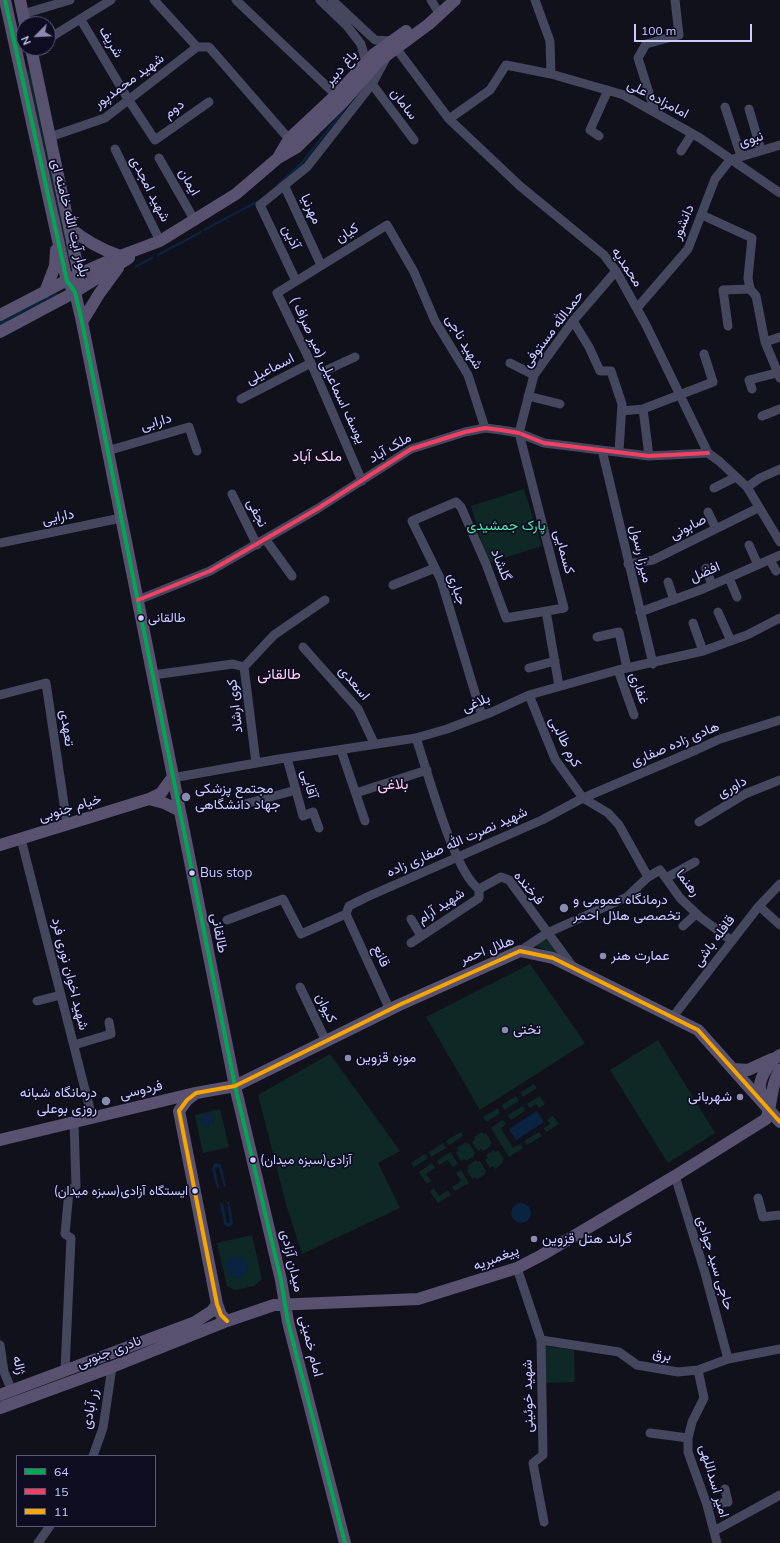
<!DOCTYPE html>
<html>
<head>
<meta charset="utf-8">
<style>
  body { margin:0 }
  #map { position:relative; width:780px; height:1543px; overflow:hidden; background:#11111c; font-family:Mulish,sans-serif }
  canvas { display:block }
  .legend { position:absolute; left:16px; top:1455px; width:140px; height:72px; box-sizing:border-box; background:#0d0c21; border:1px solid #59597a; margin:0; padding:5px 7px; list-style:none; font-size:12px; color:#ccf }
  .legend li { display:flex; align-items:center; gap:8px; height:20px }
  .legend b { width:20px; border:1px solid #59597a }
  .north { position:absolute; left:16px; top:16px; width:40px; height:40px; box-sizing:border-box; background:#0d0c21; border:1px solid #59597a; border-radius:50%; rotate:246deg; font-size:11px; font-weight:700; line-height:16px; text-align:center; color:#ccf }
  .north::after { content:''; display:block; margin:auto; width:14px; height:18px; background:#8b8bb0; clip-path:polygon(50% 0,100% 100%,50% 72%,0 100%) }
  .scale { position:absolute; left:634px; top:24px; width:118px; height:18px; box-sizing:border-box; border:2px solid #ccf; border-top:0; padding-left:5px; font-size:12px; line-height:14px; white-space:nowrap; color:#ccf; -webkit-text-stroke:3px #0d0c21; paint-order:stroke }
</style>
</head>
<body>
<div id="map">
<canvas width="780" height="1543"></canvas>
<ul class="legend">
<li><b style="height:5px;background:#00a651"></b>64</li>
<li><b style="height:5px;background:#f24062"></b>15</li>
<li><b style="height:5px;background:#f7a600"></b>11</li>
</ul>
<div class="north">N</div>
<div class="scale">100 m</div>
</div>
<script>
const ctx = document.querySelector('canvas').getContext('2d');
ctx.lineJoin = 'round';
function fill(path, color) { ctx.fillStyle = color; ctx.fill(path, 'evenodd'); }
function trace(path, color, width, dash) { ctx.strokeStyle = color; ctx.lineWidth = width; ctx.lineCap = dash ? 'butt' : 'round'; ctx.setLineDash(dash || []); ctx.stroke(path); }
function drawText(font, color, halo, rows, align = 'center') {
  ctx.font = font + ' Mulish,Vazirmatn,sans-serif'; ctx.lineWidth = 3.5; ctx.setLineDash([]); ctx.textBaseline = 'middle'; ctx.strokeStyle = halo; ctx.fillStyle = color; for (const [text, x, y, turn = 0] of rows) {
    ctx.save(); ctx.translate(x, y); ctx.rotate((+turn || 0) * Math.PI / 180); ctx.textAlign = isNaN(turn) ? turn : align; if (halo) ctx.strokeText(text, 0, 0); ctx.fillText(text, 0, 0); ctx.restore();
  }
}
fill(new Path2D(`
  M19,61l18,18 38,178 -13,2z
  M54,291l4,3v4l-58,34v-17z
  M524,489l18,57 -54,17 -17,-57z
  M545,938l2,1 14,18 -29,-13z
  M530,964l55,79 -105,67 -54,-93z
  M658,1040l57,93 -47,30 -58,-93z
  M330,1054l70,97 -22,12 22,45 -98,46 -16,-50 -28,-109z
  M534,1084l3,4 -14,9 -3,-4z
  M516,1096l3,5 -15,9 -2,-5z
  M540,1096l5,8 -6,4 -3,-4 -6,4 -3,-4z
  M523,1106l2,5 -14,9 -3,-5z
  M498,1108l2,5 -14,9 -3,-5z
  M220,1109l9,38 -26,6 -8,-38zM207,1113l4,1 3,6 -1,4 -6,3 -6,-8 2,-4z
  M553,1116l6,8 -13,8 -2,-4 6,-4 -3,-4z
  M503,1120l3,4 -5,4 12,20 7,-4 3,4 -14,9 -18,-29z
  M461,1132l2,4 -14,9 -3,-4z
  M482,1132l2,2 2,-1 6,10 -2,1 1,2 -8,5 -2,-2 -3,2 -6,-9 3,-2 -1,-3z
  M539,1132l3,4 -15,9 -3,-4z
  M466,1142l1,2 2,-1 6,10 -1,1v2l-8,5 -2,-2 -3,2 -5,-9 3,-2 -2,-2z
  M443,1143l3,5 -15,9 -2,-5z
  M494,1150l2,2 2,-2 6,10 -2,1 1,2 -8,6 -2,-3 -3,2 -5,-8 3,-2 -2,-3z
  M450,1152l8,12 -5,3 -5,-7 -9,5 -2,-4z
  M425,1154l3,4 -14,9 -3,-4z
  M476,1160l2,2 2,-1 6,10 -1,3 -8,5 -2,-2 -3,2 -5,-8 2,-2 -1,-3z
  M432,1163l3,5 -9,6 5,7 -4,3 -8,-12z
  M461,1170l8,13 -14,8 -3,-4 9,-6 -5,-8z
  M434,1188l5,8 9,-6 3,5 -13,8 -8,-12z
  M252,1235l10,44 -8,7 -19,4 -8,-4 -10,-43z
  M545,1346l29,4 1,32 -29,1z`), '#0e2826');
fill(new Path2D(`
  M537,1111l7,11 -28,18 -7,-11z
  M200 1120a7 7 0 1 1 14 0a7 7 0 1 1-14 0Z
  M218,1163l3,2 5,21 -2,1 -5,-20 -4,1 4,20h-2l-5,-19 2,-5z
  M227,1202h2l4,20 -1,3 -4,2 -4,-3 -4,-20 3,-1 4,20 3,-1z
  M511 1213a10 10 0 1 1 20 0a10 10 0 1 1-20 0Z
  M226 1267a11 11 0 1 1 22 0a11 11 0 1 1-22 0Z`), '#092340');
trace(new Path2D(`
  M278,185l22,-20 47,-59
  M204,230l58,-31
  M158,255l43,-23
  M135,267l17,-9
  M0,324l53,-28`), '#092340', 2.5);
trace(new Path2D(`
  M154,0l43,47h12l80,92
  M236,0l100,95
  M320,0l27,26 14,18 5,18
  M332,0l43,40 16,1
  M431,0l8,13
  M535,0l15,41 1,33
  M23,14l47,-14
  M81,20l47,79 27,41 54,-38
  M48,39l63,-39
  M396,48l53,71 71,67 84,69 12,16 30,54 62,128 11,8 28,26 33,55
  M372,84l42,56
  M725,107l16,49
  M749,109l12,41
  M655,112l-17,-54 8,-14 33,-9 -4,-35
  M449,119l41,-29 16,-25 45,9 73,21 76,43 80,55
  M599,136l-9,-6 18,-40
  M50,137l55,-19 92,-71
  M115,149l45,92
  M681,151l11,-17
  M159,158l36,63
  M285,187l36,78
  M702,215l50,23 -4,40 2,11 6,7 9,46 15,36
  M296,281l-36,-76 47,-38 65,-83 13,-24
  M637,308l51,-59 27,-70 15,-19 50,-15
  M573,321l16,26 11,24h11l11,33 -3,47
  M728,326l-5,-36 27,-1
  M765,342l15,-5
  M510,363l24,12
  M316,375l39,-18
  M752,389l-3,-9 31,-8
  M528,396l32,8
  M241,399l70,-36
  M643,409l6,47
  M622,411l21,-2 70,-27 -9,-28
  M762,416l18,-7
  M602,450l51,214
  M107,451l82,-24 8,24
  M362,481l-51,-118 -34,-70 110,-68 27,47 21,49 33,54 17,53
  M747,487l13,-9 20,-9
  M714,488l22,-11
  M232,494l25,51
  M708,512l8,17
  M266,540l26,36
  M0,543l121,-25
  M749,545l9,20
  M770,560l6,11
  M628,564l25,-4 105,-52
  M706,568l6,17
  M729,578l8,19
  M668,582l6,18
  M393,585l42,-17
  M138,600l72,-29 107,-62 94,-60 54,-17 20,-4 16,2 18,3 25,10 105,13 59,-3
  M546,611l13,75
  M640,612l63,-23 77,-34
  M718,612l13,29
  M693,623l10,28
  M597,637l22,-5 8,36
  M303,647l55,62 16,34
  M244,667l30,-32 51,-35
  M529,668l26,-7
  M618,670l16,45
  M153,675l80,-11 11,3 12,96
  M0,695l46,-12 21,141
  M529,695l26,64 28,39 25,15 11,12 29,52 12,-7 20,28 20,19 32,24
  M482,716l-41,-136 -29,-59 44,-19 5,5 25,57 20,54 58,-10 -45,-175 15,-58 39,-54 43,-50
  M416,738c11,31 38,135 63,151
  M341,750l24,71
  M287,758l16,58 10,-4 6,16
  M172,778l107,-19 137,-21 31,-9 45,-17 37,-17 89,-25 85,-19 44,-16 33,-17
  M356,793l71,-23
  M241,805l55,-15
  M699,822l46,-28 35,-14
  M21,839l71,278
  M666,878l29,-16
  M479,889l22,-12 8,3 64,87
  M759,906l21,19
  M346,914l3,-8 18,-9 175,-77 41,-22 113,-48 24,-11 60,-19
  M346,914l44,96
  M411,919l10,17
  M227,920l56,-21 18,35 45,-20
  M683,926l13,-12
  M411,943l68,-45v-9
  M520,951l27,-18 80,-36 21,-20
  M300,987l26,54
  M37,1001l24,-6
  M672,1018l87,-112 21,-22
  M74,1045l37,-11 -2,-12
  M675,1176l30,97 23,86
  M758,1198l5,19 17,-2
  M517,1268l24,72 2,115 -10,8 11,59
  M541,1340l78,12 18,13 41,7 20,-2 30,-11 52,-10
  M0,1345l4,27 8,19
  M65,1370l6,-132 -6,-4 4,-43 7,-5 -2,-64
  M698,1370l6,28 -12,24 -4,16v14l19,53 10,38
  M650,1433l38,5
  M93,1456l10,-28 9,-61
  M707,1505l21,-3 -3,-13
  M714,1531l66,-36
  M38,1543l12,-17`), '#44475e', 9);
trace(new Path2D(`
  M5,0l62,281 8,11 7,30 153,764 46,194 7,42 57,221
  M20,0l5,24
  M31,48l48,226 -1,7
  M279,156l10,-17 47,-44 38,-41 32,-23
  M69,227c16,14 31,22 51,29
  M45,292l10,-26 1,-16
  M0,315l79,-41 41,-18 40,-15 76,-47 42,-36 19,-11 46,-45 36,-41 50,-37 26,-24
  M82,322l17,-28 19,-26
  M0,332l75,-40 54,-34
  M149,799l15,4 16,8
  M0,845l149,-46 12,-6 11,-15
  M734,1069l14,1 24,-11
  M765,1100c-2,-4 -5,-9 -5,-12 -1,-11 11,-28 20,-33
  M0,1140l195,-47
  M227,1321l-6,-6 -4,-11 -38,-193 8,-11 9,-7 39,-7 164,-81 121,-54 33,7 145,72 82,92
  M0,1395l195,-73 17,-11 5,-7
  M0,1408l112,-41 115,-46 47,-16 144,-6 99,-31 25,-13 133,-79 91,-57c7,-16 4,-34 14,-49`), '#585170', 12);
trace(new Path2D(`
  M5,0l62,281 8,11 7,30 153,764 46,194 7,42 57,221`), '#00a651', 4);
trace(new Path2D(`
  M138,600l72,-29 107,-62 94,-60 54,-17 20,-4 16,2 18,3 25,10 105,13 59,-3`), '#f24062', 4);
trace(new Path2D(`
  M227,1321l-6,-6 -4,-11 -38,-193 8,-11 9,-7 39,-7 164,-81 121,-54 33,7 145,72 82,92`), '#f7a600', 4);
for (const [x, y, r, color] of [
  [141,618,3.5,"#ccf"],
  [186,797,5,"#8b8bb0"],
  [192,873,3.5,"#ccf"],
  [564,908,5,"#8b8bb0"],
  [603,956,4,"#8b8bb0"],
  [505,1030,4,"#8b8bb0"],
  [348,1058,4,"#8b8bb0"],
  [740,1097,4,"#8b8bb0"],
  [106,1101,5,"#8b8bb0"],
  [253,1160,3.5,"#ccf"],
  [195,1191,3.5,"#ccf"],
  [534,1239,4,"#8b8bb0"]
]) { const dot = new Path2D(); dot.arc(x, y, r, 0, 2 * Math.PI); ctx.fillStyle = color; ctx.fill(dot); trace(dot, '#0d0c21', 1.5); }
drawText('13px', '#ccf', '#0d0c21', [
  ["طالقانی",148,618],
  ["Bus stop",200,873],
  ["آزادی(سبزه میدان)",260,1160],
  ["ایستگاه آزادی(سبزه میدان)",188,1191,"right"]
], 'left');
drawText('14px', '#ccf', '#0d0c21', [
  ["شریف",111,42,59],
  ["باغ دبیر",341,68,-48],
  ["شهید محمدپور",129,81,-36],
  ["امامزاده علی",658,99,28],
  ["سامان",404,104,53],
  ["دوم",174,109,-36],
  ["نبوی",751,139,-16],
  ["ایمان",189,182,60],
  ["شهید امجدی",150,189,63],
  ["مهرنیا",311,209,65],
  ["بلوار آیت الله خامنه ای",70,218,76],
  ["دانشور",683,222,-67],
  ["کیان",347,233,-32],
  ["آذین",291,237,65],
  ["محمدیه",627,267,56],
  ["حمدالله مستوفی",553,329,-53],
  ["شهید ناجی",464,342,60],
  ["اسماعیلی",270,369,-27],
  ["یوسف اسماعیلی (میر صراف )",328,370,65],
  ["دارابی",156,422,-16],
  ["ملک آباد",390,448,-30],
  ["نجفی",257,513,64],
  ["دارایی",58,517,-12],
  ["صابونی",688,527,-27],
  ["کسمایی",564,552,75],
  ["میرزا رسول",641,554,77],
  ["گلشاد",501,565,68],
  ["افضل",705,572,-23],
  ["جباری",457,589,71],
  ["اسعدی",354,683,50],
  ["غفاری",639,688,70],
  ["بلاغی",476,703,-22],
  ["کوی ارشاد",235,706,-97],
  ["تعهدی",67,728,82],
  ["کرم طالبی",565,742,63],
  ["هادی زاده صفاری",675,744,-23],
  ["آقایی",309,784,74],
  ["داوری",732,787,-28],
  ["خیام جنوبی",70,808,-17],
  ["شهید نصرت الله صفاری زاده",457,842,-24],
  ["رهنما",688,883,52],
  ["فرخنده",529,888,50],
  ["شهید آرام",441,906,-33],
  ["طالقانی",219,933,79],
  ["قافله باشی",714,941,-53],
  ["هلال احمر",487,950,-21],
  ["قانع",381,956,65],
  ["شهید اخوان نوری فرد",70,974,76],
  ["کیوان",326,1008,64],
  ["فردوسی",141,1090,-13],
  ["پیغمبریه",496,1258,-21],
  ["میدان آزادی",292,1261,77],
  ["حاجی سید جوادی",715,1263,73],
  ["امام خمینی",311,1346,76],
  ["نادری جنوبی",109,1352,-21],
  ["برق",662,1355,10],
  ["ژاله",19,1365,76],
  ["شهید خوئینی",528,1396,-91],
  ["زر آبادی",90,1409,-79],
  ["امیر اسداللهی",714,1481,74]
]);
drawText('14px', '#50e7af', '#0d0c21', [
  ["پارک جمشیدی",506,526]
]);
drawText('14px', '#ccf', '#0d0c21', [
  ["مجتمع پزشکی",195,789],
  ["جهاد دانشگاهی",195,805],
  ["درمانگاه عمومی و",573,900],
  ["تخصصی هلال احمر",573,916],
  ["عمارت هنر",611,956],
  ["تختی",513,1030],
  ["موزه قزوین",356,1058],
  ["درمانگاه شبانه",97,1093,"right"],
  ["روزی بوعلی",97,1109,"right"],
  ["شهربانی",732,1097,"right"],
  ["گراند هتل قزوین",542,1239]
], 'left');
drawText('15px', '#ffcef3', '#0d0c21', [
  ["ملک آباد",317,456],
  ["طالقانی",279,674],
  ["بلاغی",393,784]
]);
</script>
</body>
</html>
